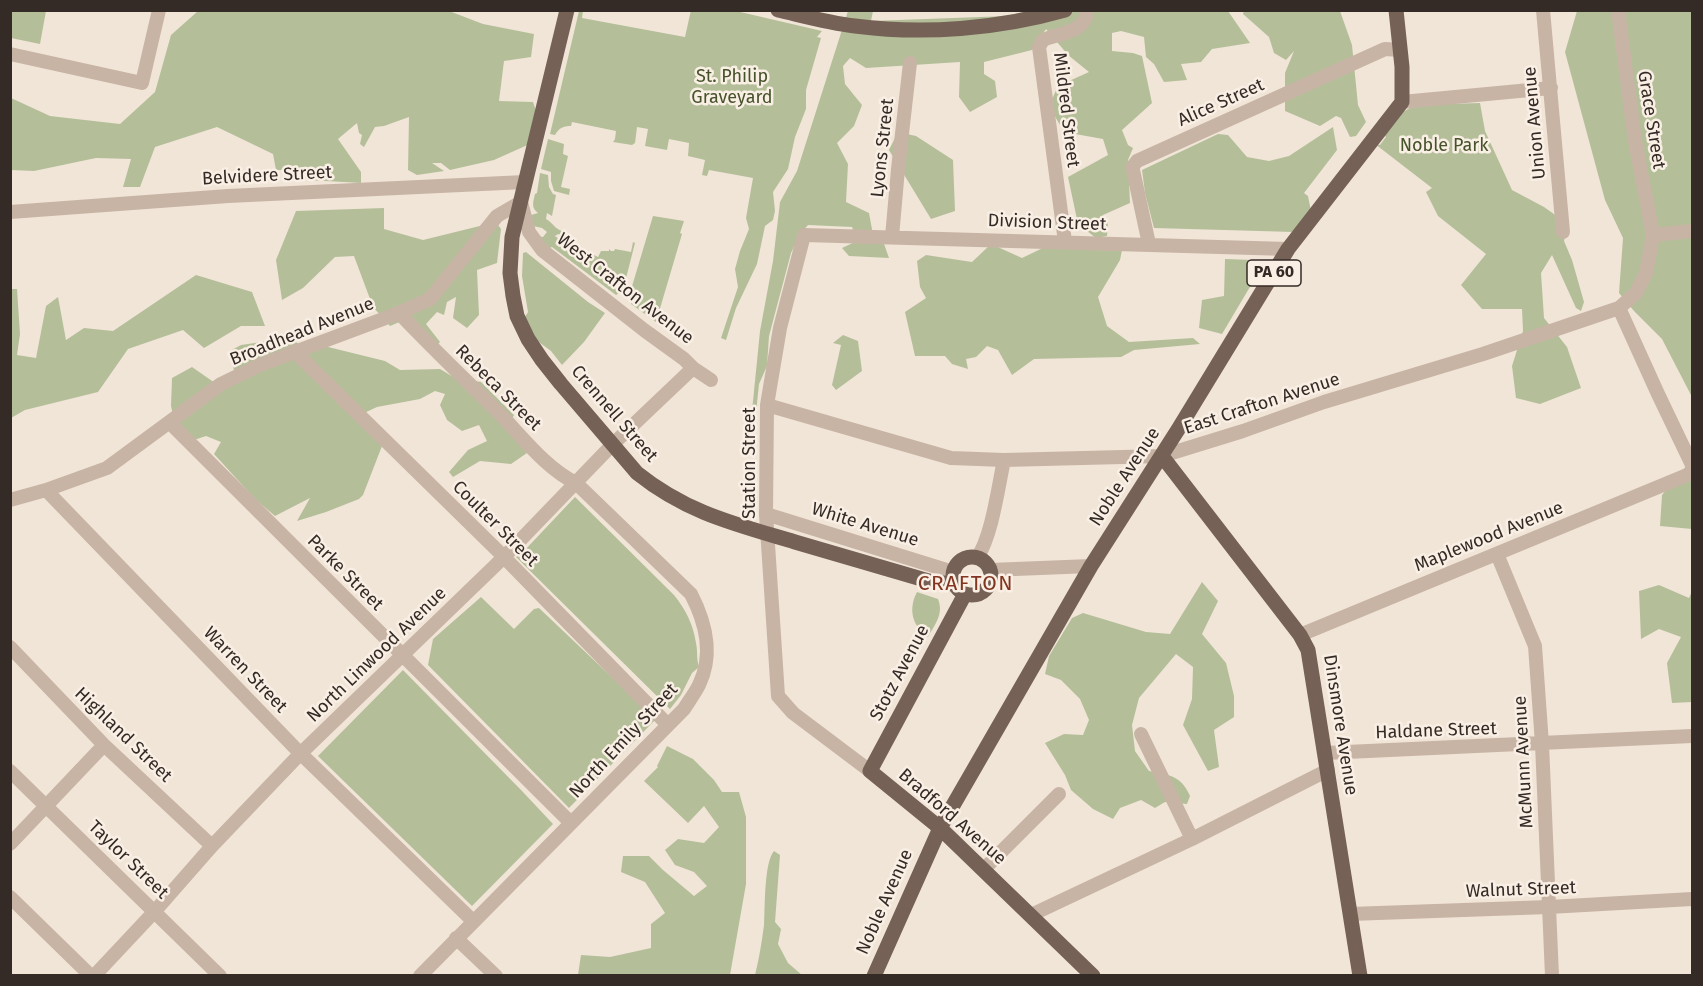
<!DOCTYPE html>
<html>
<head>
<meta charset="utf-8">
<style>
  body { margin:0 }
  #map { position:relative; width:1703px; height:986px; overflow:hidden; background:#f1e5d8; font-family:"Fira Sans",sans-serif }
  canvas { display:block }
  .frame { position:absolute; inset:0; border:12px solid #342a26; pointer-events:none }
</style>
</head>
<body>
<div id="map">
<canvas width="1703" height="986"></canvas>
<div class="frame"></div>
</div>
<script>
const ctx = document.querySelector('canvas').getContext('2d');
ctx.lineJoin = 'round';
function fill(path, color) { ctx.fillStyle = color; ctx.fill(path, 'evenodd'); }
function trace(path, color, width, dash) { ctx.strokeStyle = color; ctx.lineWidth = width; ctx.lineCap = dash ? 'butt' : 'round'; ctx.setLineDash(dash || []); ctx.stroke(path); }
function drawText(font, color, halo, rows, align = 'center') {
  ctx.font = font + ' "Fira Sans",sans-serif'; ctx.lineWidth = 5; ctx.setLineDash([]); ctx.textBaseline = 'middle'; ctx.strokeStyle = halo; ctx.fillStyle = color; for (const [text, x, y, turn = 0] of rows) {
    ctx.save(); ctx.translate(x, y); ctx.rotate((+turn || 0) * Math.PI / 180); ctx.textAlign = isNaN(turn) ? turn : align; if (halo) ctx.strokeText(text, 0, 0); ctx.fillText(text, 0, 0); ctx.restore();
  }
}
fill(new Path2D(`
  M11,10l35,1 -6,33 -29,-6z
  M691,10l45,1 86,20 -5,6 4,1 -15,52v19l-11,28 -7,32 -15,23 2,19 -2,9 -8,6 -8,38 -21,44 -10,32 -5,-2 17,-51 -3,-18 5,-18 9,-22 -3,-11 7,-40 -44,-8 -2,6 -5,-1 3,-15 -17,-4 1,-13 -20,-4 -2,11 -22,-4 3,-17 -11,-2 -2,16 -3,2 -19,-3 2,-3 1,-8 -44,-9 -1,4c-8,0 -12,2 -16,9l-5,-1 29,-123h4l-1,7 103,19z
  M1030,10l198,1 22,32 -38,6 -11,13 -20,2 6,16 -23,2 -10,-18 -8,-7 -2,-20 -23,-6 -9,2v18l21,2 9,3 10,47 -30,27 6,15 5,3 -5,12 2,43 -27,12 5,7 -1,14 -11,2 -18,-14 -10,-47 40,-22 -5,-16 -39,-7 -15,-26 9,-20 31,-14 -21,-17 -22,-26 -14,21 -48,12v12l11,7 2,16 -27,15 -11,-15 1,-35 -94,6 -16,-10 -7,8 2,18 17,21 -8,21 -17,17 11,21 -2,38 23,11 5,27 9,1 6,17 -40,-2 -7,-8 15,-7 -5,-14 -44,-2 -8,9 -9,19 -22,83 -2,30 -8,18 -3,29 -4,-2 8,-80 13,-70 7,-59 17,-31 51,-160h25l-2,10 136,-5z
  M1244,10l96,1 12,34 6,60 8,17 -10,14 -6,1 -9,-19 -5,-2 -16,10 -35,-15v-38l9,-22 -8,9 -12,-7 -5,-16 -26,-23z
  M198,11h251l34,13 51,10 -3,23 -27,4 -5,40 34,1 5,15 -6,26 -38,17 -44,10 -9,-7h-9l12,8 -27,4 -9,-5 1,-53 -25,9 -9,1 -11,20 -4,-3 2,-9 -3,-2 -2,-10 -19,16 23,33v11l-52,-3 -21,-10h-12l-3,-16 -56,-27 -62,20 -15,40h-17l8,-28 -35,-1 -62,13 -23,-1v-72l39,18 70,8 35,-32 16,-57z
  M1577,11h115v386l-30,-58 -28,-28 -15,-18 4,-55 -18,-38 -40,-148z
  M1480,103l5,28 27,59 32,17 24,17 -4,17 8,19 12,42 -3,9 -5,-3 -24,-53 -11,18 3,45 23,29 14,41 -41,16 -24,-6 -4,-32 11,-35 -1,-22h-40l-21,-24 25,-31 -48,-38 -12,-24 6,-4 -57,-44 5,1 6,-8 -4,-5 14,-16 19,-11z
  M1333,127l4,23 -33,43 4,3 3,15 -17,21 -140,-4 -9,-35 -3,-23 76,-36 10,1 19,22 22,4 20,-5z
  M898,132l18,4 37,24 2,51 -24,8 -42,-69z
  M548,139l16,5 -1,10 5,2 -7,31 9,2 -1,6 -15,-4 -3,-10v-9l-10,-3z
  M540,173l8,2 1,12 4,7 3,1 -4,21 -5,-3 -1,6c7,4 9,10 16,12l-1,4 -3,-1 -3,2 1,1 42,20 3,-6h8v-2l2,2h3l1,-2 16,3 2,-10 2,1 -12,47 -7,5 -64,-48 -4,2 -10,-13 5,1 4,-5 -5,-4 -9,-2 -2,-11 7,-2c-7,-5 -5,-11 -3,-19l2,-1z
  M384,208v21l39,11 73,-18 5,7 -4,34 -20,7 2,45 -12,13 -14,-10 3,-21 -9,5 -3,13 -7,-3 -11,12 14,18 -3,3 -35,-24 -12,5 -17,-19 -19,-51 -19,1 -32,31 -21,12 -6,-40 20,-49z
  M653,216l31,5 -4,12 2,1 -26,88 -25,-18 -1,-11z
  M991,244l31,14 27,-13 73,5 -2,10 -22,37 9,29 22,16 64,-4 7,6 -66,6 -13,7 -87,2 -22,16 -14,-25 -11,-4 -11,11 -10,2 2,10 -16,-5 -7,-8h-30l-10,-44 21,-14 -6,-11 -3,-26 9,-6 46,7z
  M526,252l62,50 17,11 -21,29 -22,23 -11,-14 -23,-17 -5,-14 5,-8 -6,-36 1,-23z
  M1225,259l29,1 5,3 1,7 -38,64 -23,-6 3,-28 22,-4z
  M196,275l56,17 13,34h-24l-37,22 -21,-18 -55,19 -30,43 -73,18 -14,8v-129h6l3,45 -3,21 19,3 10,-52 12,-9 8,43 18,-12 29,3z
  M843,335l15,6 4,30 -26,19 -4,-5 9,-40 -8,-2z
  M289,338l20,12 15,-4 61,15 15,9 40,-1 15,9 26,4 33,33 -7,13 20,25 -16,11 -31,-3 -27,16 -4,-5 19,-22 19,-9 -8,-16 -17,6 -15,-11 -7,-15 5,-11 -10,-3 -15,8 -43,8 -15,7 20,32 -19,49 -4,4 -33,13 -29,9 13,-23 -35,18 -20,-17 -41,-45 7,-12 -15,-6 -12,4 -17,-7 -6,-27 1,-28 20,-11 23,16 20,-10 -7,-21 13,-7z
  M1692,459v70l-32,-3 2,-31z
  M575,497l99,98c12,15 19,29 22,48 2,9 0,14 3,24l-7,6 -11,22 -11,14 -154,-152 7,-5z
  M1202,582l16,19 -16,33 24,29 8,33v21l-20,13 5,37 -11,4 -25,-46 9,-26 1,-32 -17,-13 -37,44 -7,27 3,26 14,20c20,4 32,4 41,25l-3,8 -22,-2 -10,6 -14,-8 -21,8 -7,11 -20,-10 -22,-19 -6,-15 -20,-32 19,-9 19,1 6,-15 -9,-21 -19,-19 -16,-6 4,-18 23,-38 11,-5 63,19 24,2z
  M1659,585l30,13 3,-7v111l-20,1 -5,-40 14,-26 -22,-8 -18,10 -2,-48z
  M917,592l21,7c6,15 -3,25 -10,38 -16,-11 -20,-28 -11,-45z
  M481,597l33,32 20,-20 5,-1 117,111 -87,89 -141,-143 5,-26z
  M403,670l119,121 31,33 -81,82 -154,-150z
  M667,746l26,13 21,21 8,12h17l7,25v67l-16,91h-152l3,-20 29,2 41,-9v-24l14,-11 -20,-31 -24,-10 2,-16h26l14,14 31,26 13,-10 -13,-14 -19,-7 -10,-15 13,-11 26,4 15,-16 -15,-21 -16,17 -44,-42 14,-14 -1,-1z
  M774,851l6,4 -5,67 6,7 -3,15 10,19 14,12h-47c4,-16 7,-34 9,-50 1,-17 0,-63 10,-74z`), '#b4bf99');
trace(new Path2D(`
  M1543,10l20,222
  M1618,10l17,131 18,94
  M10,54l132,29 17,-73
  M1402,102l149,-14
  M10,212l218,-16 297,-14
  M892,237l6,-68 12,-106
  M1065,242l-26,-195 4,-7c15,-7 44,-7 44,-30
  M1149,244l-16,-74v-4l4,-5 248,-112 15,1
  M1619,308l39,86 34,71
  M399,313c33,35 68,68 102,102 23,24 46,54 75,68l115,111c15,29 23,60 8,91 -4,8 -10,16 -15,24l-264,267
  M294,351l202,198 172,176
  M767,405l184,53 53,2 158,-4 81,-25 81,-29 159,-48 136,-46 17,-15 10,-20 7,-38 39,-4
  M170,423l401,400
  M46,490l251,260 176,171
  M10,500l36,-10 61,-22 114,-84 39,-19 139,-52 31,-14 67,-83 24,-14 8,30 13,18 102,80 40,29 9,9 18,12
  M766,514l187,58
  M1497,554l38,92 7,98 10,232
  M977,558c15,-22 21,-70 27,-98
  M990,570l101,-4
  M1300,635l392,-162
  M10,647l94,98 108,101
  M1141,734l51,105
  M1325,753l367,-17
  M10,771l210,205
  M870,771l-77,-58 -15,-17 -12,-182 1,-109 13,-77 24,-93 484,14
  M10,844l94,-99
  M984,869l75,-75
  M10,897l81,79
  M1350,914l199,-7 143,-8
  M1031,915l161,-76 136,-69
  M456,938l40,38
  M94,976l61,-65 57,-65 88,-92 204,-197 108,-112 81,-77`), '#c8b4a5', 14);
trace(new Path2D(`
  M567,10l-55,227 -2,36 3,23 4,20 11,23 14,21 19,24 76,89c50,40 98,51 158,69 46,13 91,27 137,40l22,2
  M778,10c26,6 51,13 77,16 69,9 143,3 210,-16
  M1162,456l138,179 8,15 52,326
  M953 576a19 19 0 1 1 38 0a19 19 0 1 1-38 0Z
  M965,594l-95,177 70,57 153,148
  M874,976l66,-148 151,-262 88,-138 109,-179 114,-147v-35l-6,-57`), '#766157', 15);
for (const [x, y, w] of [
  [1274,273,54]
]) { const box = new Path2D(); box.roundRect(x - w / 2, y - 13, w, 26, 4.5); ctx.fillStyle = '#f9efe4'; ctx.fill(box); trace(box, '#342a26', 1.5); }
drawText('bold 16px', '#342a26', null, [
  ["PA 60",1274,273]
]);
drawText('18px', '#45522a', '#f9efe4', [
  ["St. Philip",732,77],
  ["Graveyard",732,98],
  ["Noble Park",1444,146]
]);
drawText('18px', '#342a26', '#f9efe4', [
  ["Alice Street",1221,103,-24],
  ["Mildred Street",1066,110,83],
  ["Grace Street",1651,120,81],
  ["Union Avenue",1535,123,-95],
  ["Lyons Street",883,148,-84],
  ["Belvidere Street",267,176,-3],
  ["Division Street",1047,223,2],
  ["West Crafton Avenue",625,289,38],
  ["Broadhead Avenue",302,332,-22],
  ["Rebeca Street",498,388,45],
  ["East Crafton Avenue",1262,404,-18],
  ["Crennell Street",614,414,49],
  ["Station Street",750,463,-90],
  ["Noble Avenue",1125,477,-57],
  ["Coulter Street",495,524,45],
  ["White Avenue",865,525,17],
  ["Maplewood Avenue",1489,537,-22],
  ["Parke Street",345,573,45],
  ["North Linwood Avenue",377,655,-44],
  ["Warren Street",245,670,46],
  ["Stotz Avenue",900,673,-62],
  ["Dinsmore Avenue",1340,725,81],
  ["Haldane Street",1436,731,-2],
  ["Highland Street",123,735,44],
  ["North Emily Street",624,741,-47],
  ["McMunn Avenue",1524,762,-93],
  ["Bradford Avenue",952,817,41],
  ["Taylor Street",128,860,44],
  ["Walnut Street",1521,890,-2],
  ["Noble Avenue",885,902,-66]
]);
ctx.letterSpacing = '1.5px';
drawText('21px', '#823520', '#f9efe4', [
  ["CRAFTON",966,584]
]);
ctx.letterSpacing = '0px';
</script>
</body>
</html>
